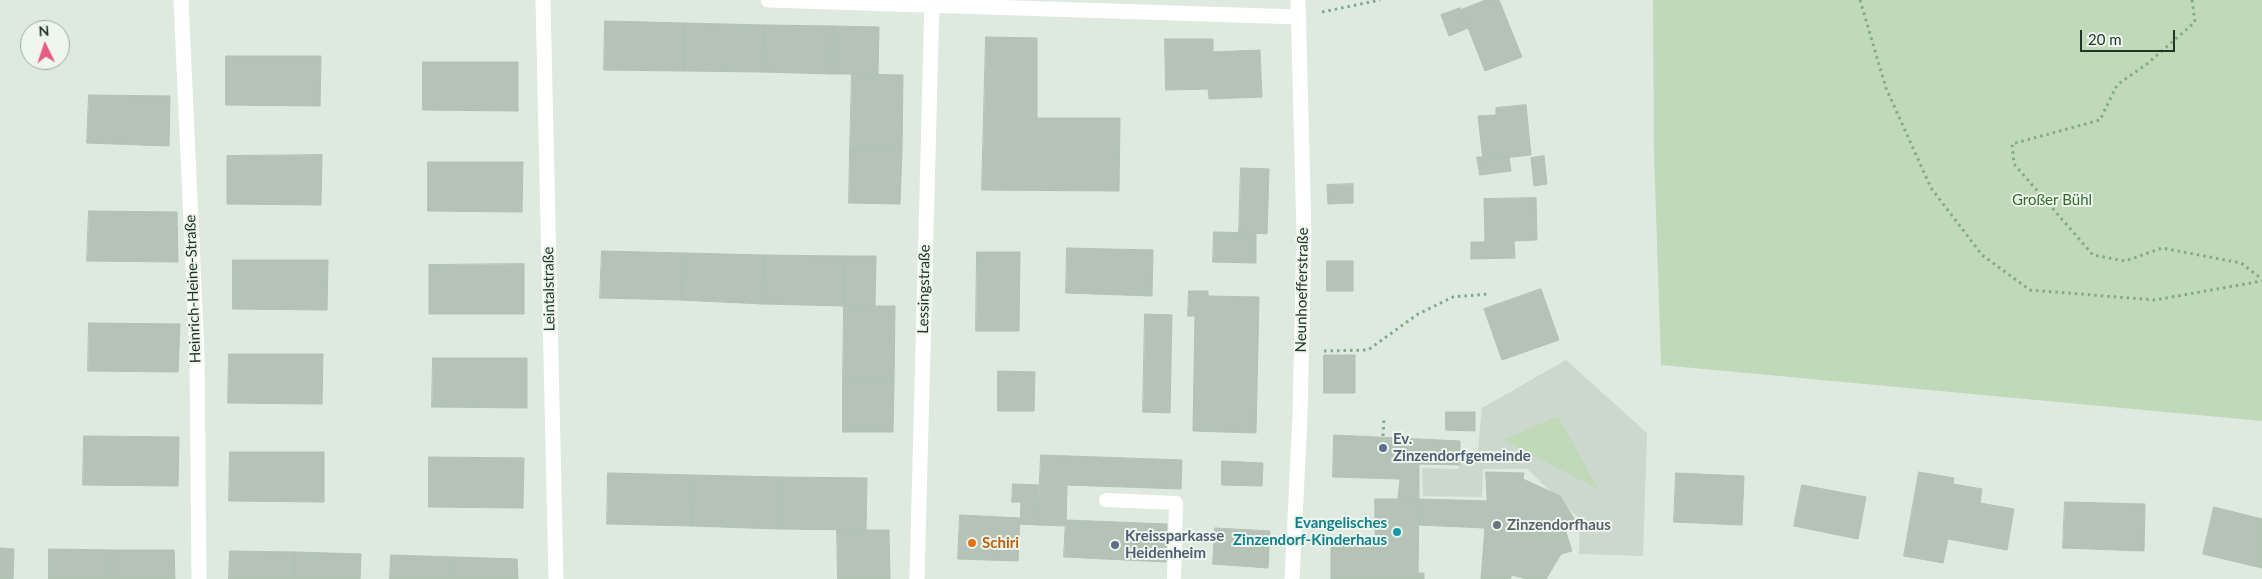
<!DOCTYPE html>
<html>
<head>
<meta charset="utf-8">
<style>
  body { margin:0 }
  #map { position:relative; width:2262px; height:579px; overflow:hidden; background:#dee9df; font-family:Lato,sans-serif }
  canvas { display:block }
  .north { position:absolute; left:20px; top:20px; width:50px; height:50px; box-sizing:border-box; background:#eef6ee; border:1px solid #9caa9e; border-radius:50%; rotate:356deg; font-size:14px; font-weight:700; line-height:20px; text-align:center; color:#213726 }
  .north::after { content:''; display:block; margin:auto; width:18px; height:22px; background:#e95c81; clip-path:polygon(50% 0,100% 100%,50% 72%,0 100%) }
  .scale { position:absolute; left:2080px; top:30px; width:95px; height:22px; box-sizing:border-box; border:2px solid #213726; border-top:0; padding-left:6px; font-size:15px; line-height:18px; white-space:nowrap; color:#213726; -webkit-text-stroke:4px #eef6ee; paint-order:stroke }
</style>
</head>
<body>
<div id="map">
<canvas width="2262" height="579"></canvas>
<div class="north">N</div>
<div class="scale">20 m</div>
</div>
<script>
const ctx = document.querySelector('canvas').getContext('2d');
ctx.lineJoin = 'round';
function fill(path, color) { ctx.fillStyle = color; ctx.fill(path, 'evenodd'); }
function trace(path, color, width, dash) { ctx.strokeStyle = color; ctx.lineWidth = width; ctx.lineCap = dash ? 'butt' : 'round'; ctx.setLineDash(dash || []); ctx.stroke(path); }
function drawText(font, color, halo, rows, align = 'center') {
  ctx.font = font + ' Lato,sans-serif'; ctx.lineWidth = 4; ctx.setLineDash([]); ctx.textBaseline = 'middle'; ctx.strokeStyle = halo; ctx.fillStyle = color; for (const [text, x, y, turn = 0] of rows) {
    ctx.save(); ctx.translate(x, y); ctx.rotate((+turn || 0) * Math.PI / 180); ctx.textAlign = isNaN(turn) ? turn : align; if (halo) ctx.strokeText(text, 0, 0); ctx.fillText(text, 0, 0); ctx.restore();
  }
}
fill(new Path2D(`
  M1566,360l81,73 -4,123 -64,-2 1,-35 -53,-50h-44l-1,28 -59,-1 -1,-28 36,1 6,-16 14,-3 4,-42z`), '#ccd8cd');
fill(new Path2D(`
  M1653,0h609v421l-601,-56 -7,-212z
  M1558,416l40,73 -95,-49z`), '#c0d9b8');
const building = new Path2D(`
  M1486,0h13l23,57 -37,14 -24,-61z
  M1460,8l8,20 -19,8 -8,-21z
  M605,21l79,2v48l-80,-1z
  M684,23l80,2 -1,47 -79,-1z
  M764,25l69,1 -1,48 -69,-2z
  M833,26l46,1 -1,47h-46z
  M986,37l51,1v80h83l-1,73 -137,-1z
  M1165,39h48v13l47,-2 2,47 -53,2 -1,-10 -42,1z
  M226,56h95l-1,50 -94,-1z
  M423,62h95v49l-95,-1z
  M852,74l51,1 -1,75h-52z
  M89,95l81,1 -1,50 -82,-3z
  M1526,105l5,50 -48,5 -5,-44 18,-1v-7z
  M850,150h52l-2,54 -51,-1z
  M322,155l-1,50 -94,-1v-48z
  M1544,156l3,28 -13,2 -3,-28z
  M1477,157h6v3l26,-3 2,14 -31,4z
  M428,162h95l-1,50 -94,-1z
  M1241,168l28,1 -2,65 -28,-2z
  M1353,184v19l-25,1 -1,-19z
  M1536,198l1,42 -23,1 1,17 -44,1v-17h14l-1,-43z
  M89,211l88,1 1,50 -91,-1z
  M1214,232l42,1v30l-43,-1z
  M1067,248l86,2 -1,46 -86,-3z
  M602,251l81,2 -2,47 -81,-2z
  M977,252h43l-1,79h-43z
  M683,253l81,2 -1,49 -82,-4z
  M764,255l81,1 -1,50 -81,-2z
  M845,256h31l-1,50h-31z
  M233,260h95l-1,50 -94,-1z
  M1327,261h26v30h-26z
  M524,264v50h-95v-49z
  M1541,289l18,51 -57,20 -18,-51z
  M1189,291h19v5l51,1 -3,136 -63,-2 2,-115h-7z
  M844,306h51l-1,76 -51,-1z
  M1145,314l27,1 -2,98 -27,-1z
  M89,323l91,1 -2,48 -90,-1z
  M229,354h94l-1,50 -94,-1z
  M1324,355h31v38h-31z
  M433,358h94v50l-95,-1z
  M998,371l37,1 -1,39h-36z
  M843,381l51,1 -1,50h-50z
  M1446,412h29v19l-29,-1z
  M1334,435l126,6v24l-41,-1v35h-21l2,-20 -67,-2z
  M84,436l95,1 -1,49 -95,-1z
  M230,452h94v50l-95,-1z
  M1041,455l141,5 -1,29 -114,-4 -1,41 -28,-1z
  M429,457l95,1 -1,50 -94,-1z
  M1222,461l41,2 -1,23 -40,-1z
  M1486,472l38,1 -1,6 37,17 15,24 -11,6 8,25 -11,3 -15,25h-20l-14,-4 -2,4h-29l4,-51 -66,-3v-26l68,2z
  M1919,472l35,6 -1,6 29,5 -2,14 34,6 -7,41 -59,-11 -5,24 -39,-7z
  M608,473l86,2 -2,51 -85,-2z
  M1676,473l68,3 -2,49 -68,-3z
  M694,475l85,2 -1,52 -86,-3z
  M779,477l88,1 -1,52 -88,-1z
  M1013,484l26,1 -1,40 -18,-1 1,-22h-9z
  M1802,485l64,12 -8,42 -64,-13z
  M1375,499h44l-1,74h6v6h-93v-40l44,1z
  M2065,502l80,2 -1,47 -81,-3z
  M2214,507l48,12v49l-59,-14z
  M960,515l60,3 -2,43 -60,-2z
  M1066,520l101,4 -1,38 -102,-5z
  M1215,528l55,3 -2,37 -55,-4z
  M837,530h52l1,49h-52z
  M0,548l14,1 -1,30h-13z
  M49,549l63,1v29h-63z
  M112,550h62l1,29h-63z
  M230,551l65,1v27h-66z
  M295,552l66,2 -1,25h-65z
  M391,555l63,2v22h-64z
  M454,557l63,2 1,20h-64z`);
fill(building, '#b4c3b6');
trace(building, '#b1c2b2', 1);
trace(new Path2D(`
  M1860,0l26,88 45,100 51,67 48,35 125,10 107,-19
  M2192,0l3,22 -47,41 -31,22 -17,35 -88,24 2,20 79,91 32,6 37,-13 79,15 21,16
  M1322,12l58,-12
  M1324,351l44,-1 50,-36 35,-17 35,-3
  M1383,436l1,-17`), '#80ab88', 3, [2.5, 4]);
trace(new Path2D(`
  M1106,500l70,3 -2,76`), '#fff', 14);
trace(new Path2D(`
  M181,0l16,354 2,225
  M543,0l13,579
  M768,0l531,17
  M917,579l15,-579
  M1292,579l8,-162 4,-183 -6,-234`), '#fff', 15);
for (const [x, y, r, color] of [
  [1383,448,5,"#5c6f8a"],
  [1497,525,5,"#6b7280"],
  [1397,532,5,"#0f9aa8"],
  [972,543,5,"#e8710a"],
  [1115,545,5,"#5c6f8a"]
]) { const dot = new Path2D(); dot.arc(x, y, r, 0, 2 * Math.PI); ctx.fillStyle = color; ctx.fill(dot); trace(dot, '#eef6ee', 2); }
drawText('15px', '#356b2d', '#eef6ee', [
  ["Großer Bühl",2052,200]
]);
drawText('15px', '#213726', '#eef6ee', [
  ["Heinrich-Heine-Straße",193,289,-92],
  ["Leintalstraße",549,289,-91],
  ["Lessingstraße",924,289,-89],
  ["Neunhoefferstraße",1302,290,-89]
]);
drawText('bold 15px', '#4e5e75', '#eef6ee', [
  ["Ev.",1393,439],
  ["Zinzendorfgemeinde",1393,456],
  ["Kreissparkasse",1125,536],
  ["Heidenheim",1125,553]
], 'left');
drawText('bold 15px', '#0d838f', '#eef6ee', [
  ["Evangelisches",1387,523],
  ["Zinzendorf-Kinderhaus",1387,540]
], 'right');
drawText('bold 15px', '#5b616d', '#eef6ee', [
  ["Zinzendorfhaus",1507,525]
], 'left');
drawText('bold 15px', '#c56008', '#eef6ee', [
  ["Schiri",982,543]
], 'left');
</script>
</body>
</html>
